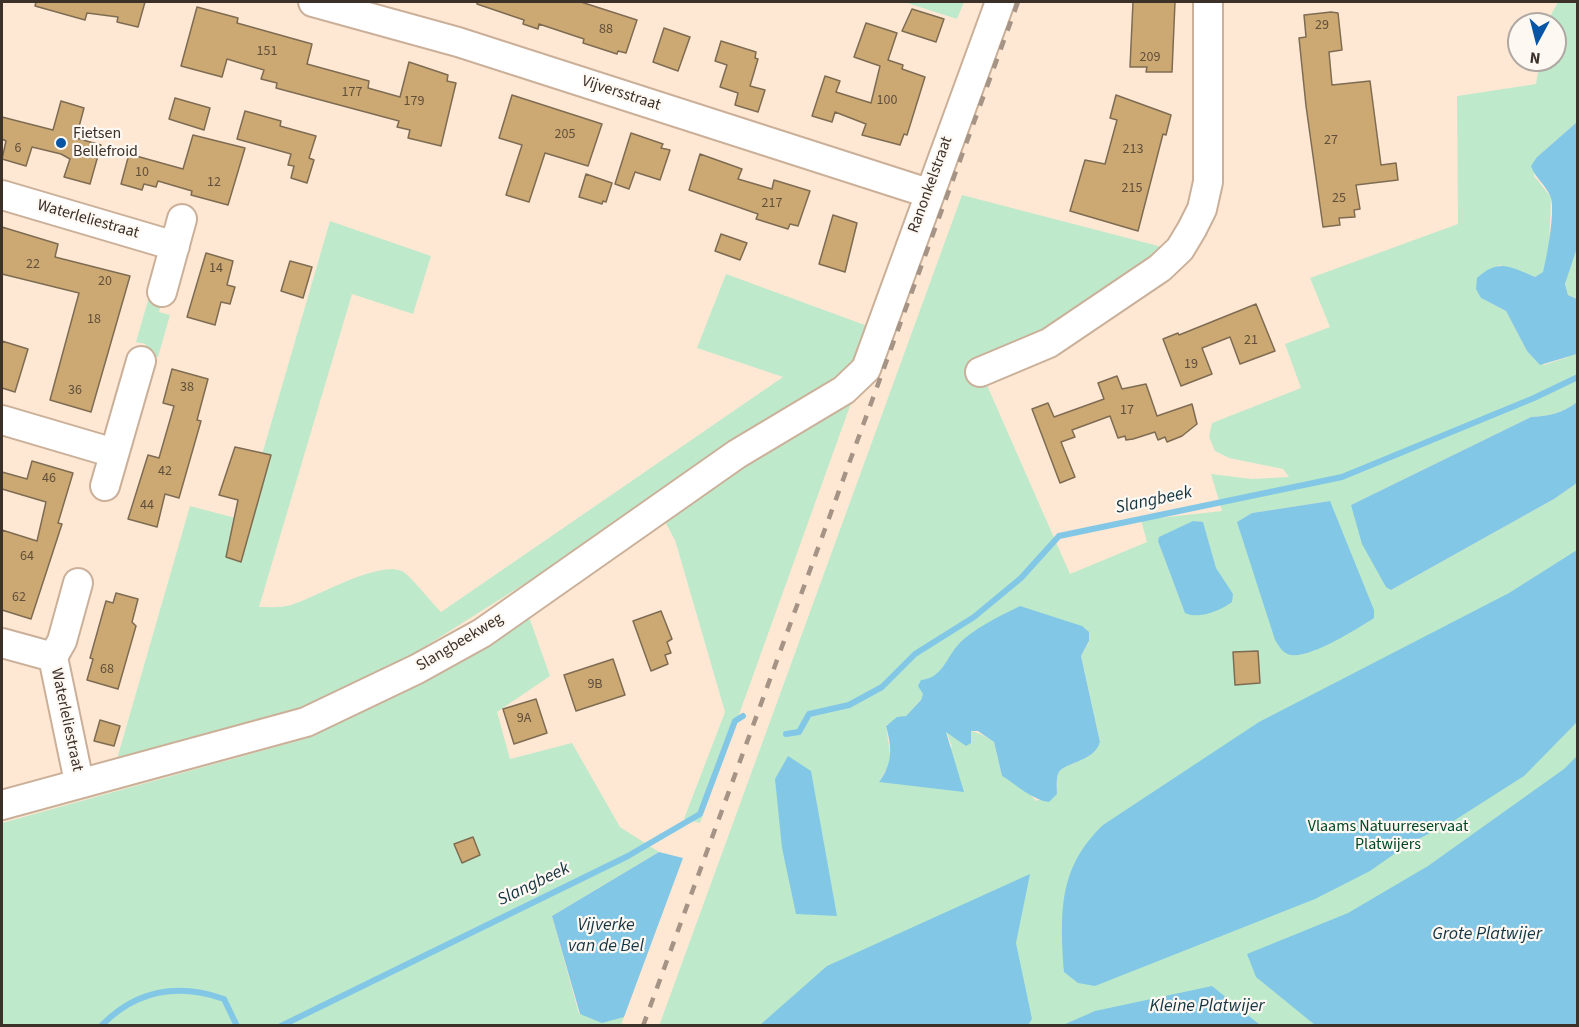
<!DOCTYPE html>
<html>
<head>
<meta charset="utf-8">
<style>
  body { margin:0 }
  #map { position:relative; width:1579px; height:1027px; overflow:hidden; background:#fee8d4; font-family:"Source Sans 3",sans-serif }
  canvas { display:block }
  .frame { position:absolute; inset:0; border:3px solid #3c3128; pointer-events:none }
  .north { position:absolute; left:1507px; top:12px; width:60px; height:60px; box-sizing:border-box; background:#fef8f3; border:2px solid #b0a8a2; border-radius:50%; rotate:187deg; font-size:16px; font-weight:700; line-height:24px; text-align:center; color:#3c3128 }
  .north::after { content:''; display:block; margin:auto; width:21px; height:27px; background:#0755a4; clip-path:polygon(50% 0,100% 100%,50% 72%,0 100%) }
</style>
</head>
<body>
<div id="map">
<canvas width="1579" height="1027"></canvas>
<div class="frame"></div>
<div class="north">N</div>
</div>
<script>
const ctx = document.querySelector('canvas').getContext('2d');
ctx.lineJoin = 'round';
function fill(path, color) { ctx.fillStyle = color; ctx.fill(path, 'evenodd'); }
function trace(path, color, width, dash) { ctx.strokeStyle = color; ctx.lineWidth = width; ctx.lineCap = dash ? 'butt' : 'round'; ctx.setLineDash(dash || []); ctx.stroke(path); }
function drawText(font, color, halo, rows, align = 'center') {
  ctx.font = font + ' "Source Sans 3",sans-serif'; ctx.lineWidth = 4.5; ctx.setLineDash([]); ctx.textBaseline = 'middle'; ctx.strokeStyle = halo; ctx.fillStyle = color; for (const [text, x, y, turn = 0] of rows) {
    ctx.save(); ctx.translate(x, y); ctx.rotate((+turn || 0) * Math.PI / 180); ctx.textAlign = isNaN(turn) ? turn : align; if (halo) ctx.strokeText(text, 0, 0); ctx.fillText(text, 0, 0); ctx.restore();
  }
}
fill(new Path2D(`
  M904,2h60l-7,17z
  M1558,2h19v120l-40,35 -3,19 17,21 -2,52 -6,24 -8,4 -36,-12 -18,33 25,13 21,40 17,14 33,-11v48c-14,11 -27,14 -46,15l-180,88 40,85 163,-91 23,-16v542l-918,1 303,-831 204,53 -109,79 -78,40 91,207 77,-32 -6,-22 81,-9 -11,-37 41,5 37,-2 -6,-8 -54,-11 -14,-7 -6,-14 3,-14 89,-35 -16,-44 45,-17 -20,-49 148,-54 -1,-128 79,-12 4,-24h15v-36h-9zM1330,501l-46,151 -9,-13 -37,-117 14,-9zM1089,642l-8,14 19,86c-6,21 -38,20 -42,32 -2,6 -1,14 -1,20l-21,7 -10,-11 -24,-14 -8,-34c-22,-15 -24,-10 -48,-11l6,16 -73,35 12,-21 -5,-36 20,-9 15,-16 9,-21 8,-5 20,-29z
  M330,221l101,35 -18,58 -61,-20 -93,313c10,0 22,1 32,-2 28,-9 85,-44 111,-34 8,4 30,32 39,41l342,-235 -86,-29 29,-74 147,54 -16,33 -57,49 -390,246 -106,53 -187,50 73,-253 53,14z
  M1577,245v54l-9,-4 -3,-11z
  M149,297l13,3 -3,12 11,3 -12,42 -14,-4 2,-9 -10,-2z
  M855,392l-155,431 -16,-4 41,-107 -50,-172 -11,-20z
  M528,614l22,62 -53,36 13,47 62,-16 48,84 39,25 -107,64 27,98 45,3 -3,8 -619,1v-203l306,-85 108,-57z`), '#bfe9cb');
fill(new Path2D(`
  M1577,122l1,123 -13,39 3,11 9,4v55l-37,11 -13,-14 -21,-40 -25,-13 -5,-9 1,-11c22,-20 33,-11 58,-1l8,-5c4,-16 12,-59 8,-74 -4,-12 -16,-20 -20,-32l6,-9z
  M1577,402v81l-23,16 -163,91 -5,-3 -24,-43 -11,-39 180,-88c19,-1 32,-4 46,-15z
  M1330,501l44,109v8c-17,11 -63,40 -83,37 -8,-1 -12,-9 -16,-15l-38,-118 15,-9z
  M1193,521l10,1 13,46 17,26 -1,8c-11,8 -33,18 -47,11l-27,-72 1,-4z
  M1577,550v172l-53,54 -69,44 -48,25 -37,26 -55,28 -220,87 -17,-3 -14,-11c-4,-59 -6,-104 39,-147l156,-103 250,-129z
  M1020,606l62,20 7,6v9l-8,15 19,86c-6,21 -38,20 -42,32 -2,6 -1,14 -1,20l-8,8c-17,-2 -32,-17 -47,-26l-8,-34 -16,-11h-7v12l-5,3 -20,-14 18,60 -85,-10c14,-19 13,-34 7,-56l11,-9 9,-1 15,-16 2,-6 -5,-8 3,-6c20,-2 24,-19 36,-34 15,-17 43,-30 63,-40z
  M788,756l23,15 26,145 -41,-2 -14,-66 -7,-69z
  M1577,756v269h-262l-59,-48 -9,-23 101,-41 80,-47 136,-97z
  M659,852l24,6 -59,159 -22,6 -22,-9 -28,-98z
  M1030,874l-14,69 16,76 -4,6h-268l67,-59z
  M1212,986l48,39h-197l32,-14z`), '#82c8e6');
trace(new Path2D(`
  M786,734l13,-2 10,-18 40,-9 33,-18 33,-33 59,-37 47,-39 38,-42 283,-59 192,-79 44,-21
  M101,1026c35,-36 77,-43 123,-27l13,27
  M281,1026l347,-170 72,-42 35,-93 8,-5`), '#82c8e6', 6);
const building = new Path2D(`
  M36,2h109l-7,25 -21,-5 1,-5 -31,-4 -2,7 -50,-14z
  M477,2h104l56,18 -11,33 -8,-2 -1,3 -34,-11 1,-4 -45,-15 -1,5 -15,-5 1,-4 -47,-16z
  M1133,2h42l-3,70h-26l1,-5h-17z
  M197,7l41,11 -1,5 75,21 -5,20 62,17 -1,7 32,9 9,-35 39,13 -1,6 9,2 -15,63 -33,-8 2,-8 -13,-3 2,-6 -123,-33 1,-5 -16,-4 3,-9 -37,-11 -5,18 -41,-11z
  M912,9l32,10 -8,23 -34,-11z
  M1331,12l7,1 4,37 -13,2 3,33 38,-4 11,84 15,-2 2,17 -42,5 4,24 -6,1 1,7 -16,1 1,7 -17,2 -17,-121 -7,-68 7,-1 -2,-22z
  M866,23l31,10 -9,27 15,5 -1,4 23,8 -18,58 -3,-1 -4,11 -38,-10 4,-11 -31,-12 -3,10 -20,-6 13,-40 15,5 -4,11 35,11 9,-37 -26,-9z
  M664,28l26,9 -12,34 -25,-9z
  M721,41l35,11 -1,6 3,1 -8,27 15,4 -7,22 -23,-7 3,-12 -18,-6 7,-22 -12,-4z
  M512,95l90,29 -14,42 -43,-13 -16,49 -23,-7 16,-50 -23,-7z
  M1116,95l55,20 -5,20 -3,-1 -25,97 -68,-20 15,-51 20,4 12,-44 -7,-2z
  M175,98l35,10 -6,22 -35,-11z
  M61,101l23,7 -8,30 25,7 -11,39 -26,-7 6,-18 -9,-5 -29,-7 -6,19 -24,-7 4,-18 -4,-2v-22l51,13z
  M245,111l36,10 -1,5 36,10 -7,22 5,2 -7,23 -16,-5 3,-12 -6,-1 3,-11 -54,-15z
  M631,133l32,11 -2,4 9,2 -10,30 -25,-8 -6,17 -14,-5z
  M193,135l52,13 -17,57 -37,-10 1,-4 -34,-10 -2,6 -12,-3 -2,6 -21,-6 8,-30 54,15z
  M700,154l42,15 -4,10 34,10 2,-9 36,11 -12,35 -8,-2 -2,5 -32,-10 2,-5 -69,-24z
  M586,174l26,9 -6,19 -3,-1 -1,3 -23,-7z
  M833,215l24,8 -12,49 -26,-8z
  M2,227l56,17 -3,13 75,19 -39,136 -41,-12 29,-107 -77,-19z
  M721,234l26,9 -7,17 -25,-9z
  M206,253l27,8 -6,24 8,2 -5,17 -9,-2 -6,23 -28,-8z
  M290,261l22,6 -9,31 -22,-7z
  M1256,304l19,47 -35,13 -10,-27 -28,11 10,26 -31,12 -18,-47 15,-6 1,2z
  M2,341l26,8 -13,43 -13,-4z
  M172,369l36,10 -11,41 4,1 -22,77 -14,-4 -8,33 -29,-8 20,-64 11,3 15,-52 -11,-3z
  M1117,376l5,13 24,-5 11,32 35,-12 5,20 -15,12 -15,6 -2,-5 -7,3 -3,-8 -22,7 -7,1 -1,-4 -7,2 -8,-22 -38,14 3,7 -14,5 14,35 -15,6 -28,-74 16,-6 6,14 50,-18 -6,-16z
  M235,447l36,8 -30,107 -15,-5 12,-57 -19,-5z
  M32,461l41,12 -15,50 4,1 -31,95 -29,-9v-80l35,11 9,-39 -44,-13v-17l25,7z
  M116,593l22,6 -6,23 4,4 -18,63 -31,-9 6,-21 -3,-1 16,-57 7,2z
  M661,611l11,28 -5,3 4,11 -6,2 3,9 -17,7 -18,-50z
  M1258,651l2,32 -25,2 -2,-33z
  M613,659l12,36 -49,16 -12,-36z
  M536,699l11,34 -33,11 -11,-35z
  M100,720l20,6 -6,20 -20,-5z
  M473,837l7,18 -18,8 -8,-19z`);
fill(building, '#cca873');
trace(building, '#7e6c52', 1.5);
const minor = new Path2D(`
  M313,2l145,40 470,151
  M2,195l173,51
  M162,292l20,-73
  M980,372l69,-29 111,-75 20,-19 12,-20 10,-20 6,-27v-180
  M2,420l112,33
  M105,486l36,-125
  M78,583l-16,58 -9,16 26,125
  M2,643l51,14
  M2,805l304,-83 111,-53 65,-36 255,-179 107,-64 22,-21 134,-367`);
trace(minor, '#cbb099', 32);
trace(minor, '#fff', 28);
trace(new Path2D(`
  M643,1026l375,-1024`), '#a59485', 4.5, [10, 10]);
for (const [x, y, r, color] of [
  [61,143,6,"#0755a4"]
]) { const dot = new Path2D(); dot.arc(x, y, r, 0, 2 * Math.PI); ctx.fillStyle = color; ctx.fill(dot); trace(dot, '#fef8f3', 2); }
drawText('14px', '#604f3b', null, [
  ["29",1322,26],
  ["88",606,30],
  ["151",267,52],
  ["209",1150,58],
  ["177",352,93],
  ["100",887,101],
  ["179",414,102],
  ["205",565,135],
  ["27",1331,141],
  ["6",18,149],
  ["213",1133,150],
  ["10",142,173],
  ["12",214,183],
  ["215",1132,189],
  ["25",1339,199],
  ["217",772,204],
  ["22",33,265],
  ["14",216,269],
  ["20",105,282],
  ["18",94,320],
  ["21",1251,341],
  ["19",1191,365],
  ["38",187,388],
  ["36",75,391],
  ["17",1127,411],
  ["42",165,472],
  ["46",49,479],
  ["44",147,506],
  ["64",27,557],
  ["62",19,598],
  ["68",107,670],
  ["9B",595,685],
  ["9A",524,719]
]);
drawText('16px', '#3c3128', '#fef8f3', [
  ["Vijversstraat",621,94,18],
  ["Ranonkelstraat",931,185,-70],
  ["Waterleliestraat",88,220,16],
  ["Slangbeekweg",460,643,-31],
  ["Waterleliestraat",66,720,78]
]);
drawText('16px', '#3c3128', '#fef8f3', [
  ["Fietsen",73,134],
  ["Bellefroid",73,152]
], 'left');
drawText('16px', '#004724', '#fef8f3', [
  ["Vlaams Natuurreservaat",1388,827],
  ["Platwijers",1388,845]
]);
drawText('italic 18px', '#143542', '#fef8f3', [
  ["Slangbeek",1154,501,-12],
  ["Slangbeek",534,885,-26],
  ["Vijverke",606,926],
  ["van de Bel",606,947],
  ["Grote Platwijer",1487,935],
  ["Kleine Platwijer",1207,1007]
]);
</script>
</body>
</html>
